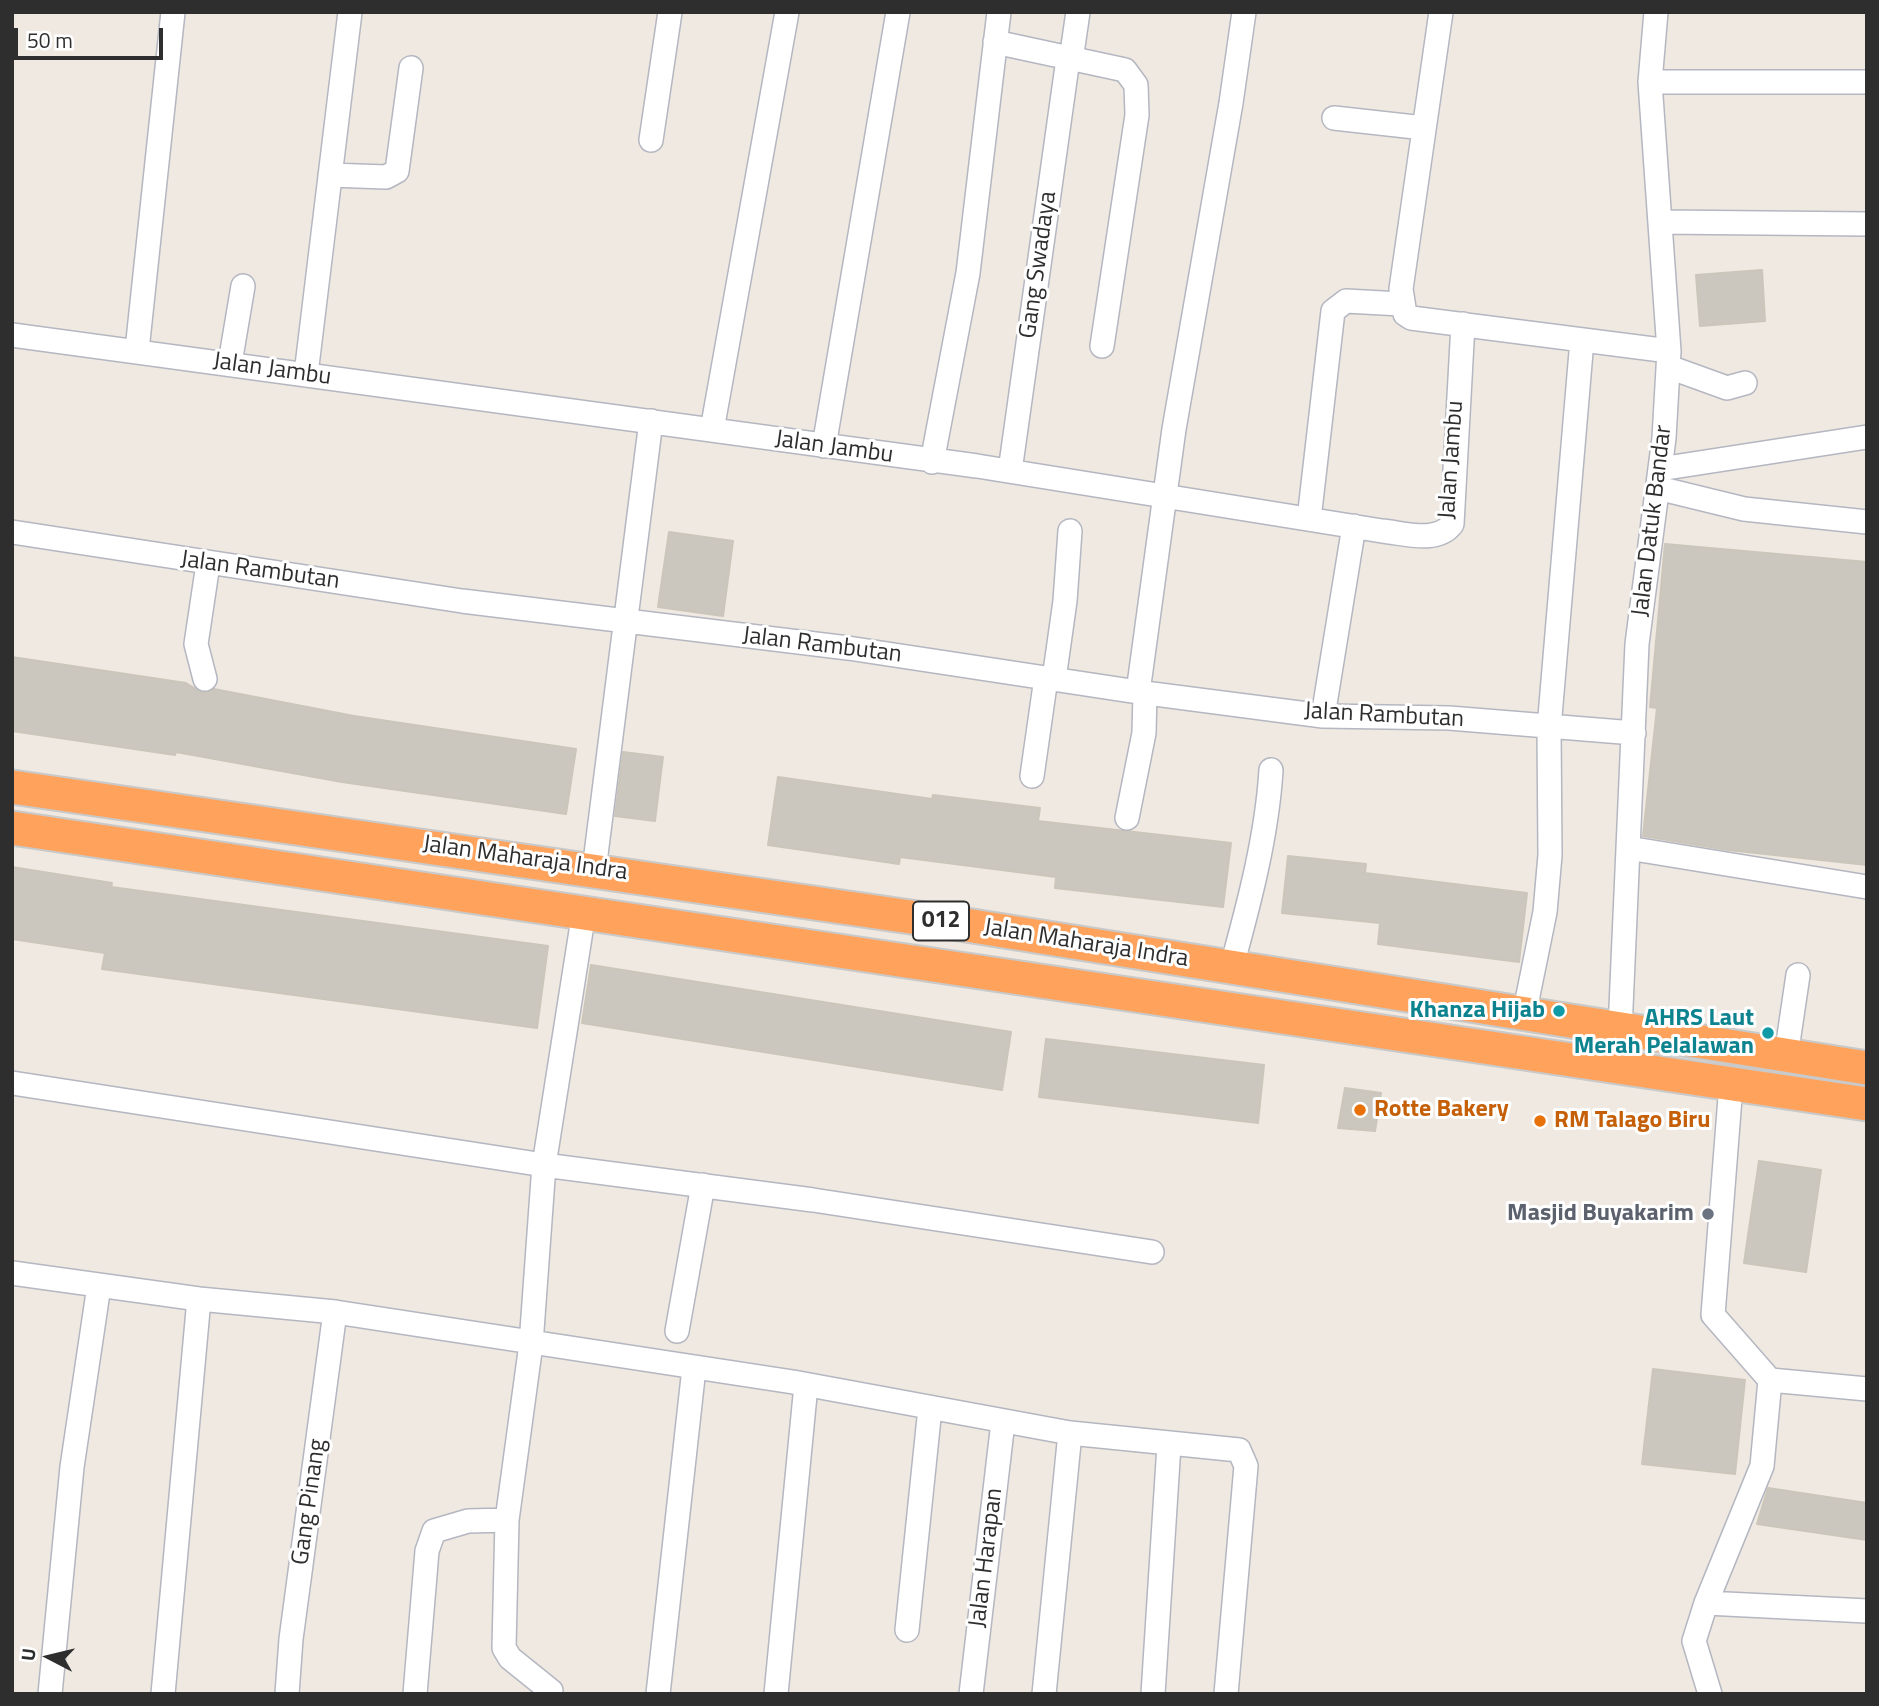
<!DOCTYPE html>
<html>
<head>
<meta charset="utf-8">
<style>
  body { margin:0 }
  #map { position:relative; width:1879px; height:1706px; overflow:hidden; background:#efe9e1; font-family:"Titillium Web",sans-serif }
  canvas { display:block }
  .frame { position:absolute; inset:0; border:14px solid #2e2e2e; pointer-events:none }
  .north { position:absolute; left:14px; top:1622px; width:70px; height:70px; -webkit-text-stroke:5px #fff; paint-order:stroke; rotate:277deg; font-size:19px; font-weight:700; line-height:28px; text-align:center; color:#2e2e2e }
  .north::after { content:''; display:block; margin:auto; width:24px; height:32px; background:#2e2e2e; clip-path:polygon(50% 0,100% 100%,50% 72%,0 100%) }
  .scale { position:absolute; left:14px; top:28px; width:149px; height:32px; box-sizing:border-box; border:4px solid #2e2e2e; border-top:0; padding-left:9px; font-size:21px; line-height:24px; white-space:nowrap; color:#2e2e2e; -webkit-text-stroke:5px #fff; paint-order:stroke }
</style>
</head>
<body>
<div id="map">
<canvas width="1879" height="1706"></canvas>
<div class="frame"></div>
<div class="north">U</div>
<div class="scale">50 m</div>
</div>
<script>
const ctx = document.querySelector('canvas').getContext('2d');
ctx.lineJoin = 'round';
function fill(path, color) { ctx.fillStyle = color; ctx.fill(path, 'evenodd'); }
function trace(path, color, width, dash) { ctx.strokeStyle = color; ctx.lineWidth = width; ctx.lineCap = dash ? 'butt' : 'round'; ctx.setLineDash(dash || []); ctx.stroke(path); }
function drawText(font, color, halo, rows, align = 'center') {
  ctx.font = font + ' "Titillium Web",sans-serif'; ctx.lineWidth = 6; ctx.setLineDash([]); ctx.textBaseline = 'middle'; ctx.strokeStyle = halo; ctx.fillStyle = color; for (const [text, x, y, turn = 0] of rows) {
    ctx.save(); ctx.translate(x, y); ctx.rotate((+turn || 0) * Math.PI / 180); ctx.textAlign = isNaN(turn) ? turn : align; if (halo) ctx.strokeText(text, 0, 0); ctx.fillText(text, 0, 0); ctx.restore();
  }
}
const building = new Path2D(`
  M1762,270l3,51 -65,5 -4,-51z
  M669,532l64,9 -10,75 -65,-9z
  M1665,544l202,18v303l-139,-15 -85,-14 14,-128 -7,-1z
  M12,657l174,26 16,10 12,-4 140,27 222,33 -10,65 -224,-32 -166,-30 -1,3 -163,-24z
  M623,752l40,5 -8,64 -40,-5z
  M778,777l154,22 1,-4 107,13 -2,13 193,22 -8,64 -168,-19 1,-11 -156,-20 -1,7 -131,-19z
  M1288,856l78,8 -1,9 162,20 -8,69 -141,-18 2,-21 -98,-10z
  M12,867l100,16 -1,4 437,59 -11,82 -435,-59 3,-16 -93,-14z
  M591,965l420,67 -9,58 -420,-67z
  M1046,1039l218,26 -6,58 -219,-26z
  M1345,1088l36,5 -6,38 -37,-3z
  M1759,1161l62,9 -15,102 -62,-9z
  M1653,1369l92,11 -10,94 -93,-10z
  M1768,1488l99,15v37l-110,-16z`);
fill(building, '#cbc7bf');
trace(building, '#cbc5ba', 2);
const minor = new Path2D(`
  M1441,12l-40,277 4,25 6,4 258,33
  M995,42l130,28 11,15 1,30 -35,231
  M1071,60l7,-48
  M1650,82h217
  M1334,118l90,10
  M651,140l19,-128
  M330,175l56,2 11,-6 14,-103
  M1660,222l207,2
  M12,335l965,131 405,65c22,2 55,13 70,-7l11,-200
  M137,350l36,-338
  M230,363l13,-77
  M1669,367l58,21 18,-5
  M306,374l44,-362
  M712,430l75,-418
  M824,446l74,-434
  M932,462l36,-189 31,-261
  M1660,469l207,-32
  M1010,471l58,-412
  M1658,488l86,21 123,13
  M1309,519l24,-208 13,-10 55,3
  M12,532l450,69 386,47 290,44 185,24 126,2 185,15
  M205,679l-9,-35 12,-80
  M1054,679l11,-78 5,-70
  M1138,692l36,-263 57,-326 13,-91
  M1323,716l31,-190
  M1032,776l14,-98
  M1127,818l17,-85 1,-40
  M1628,848l239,39
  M594,870l57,-449
  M1231,969c18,-65 36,-133 40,-199
  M1524,1015l21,-103 5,-57 -1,-127 33,-388
  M1620,1030l17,-386 27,-206 5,-87 -19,-269 6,-70
  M1786,1056l12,-81
  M12,1083l532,82 269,35 339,52
  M12,1273l187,26 136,13 458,70 277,51 169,17 7,16 -20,228
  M677,1331l26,-146
  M1770,1380l97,9
  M1706,1603l161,8
  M907,1630l23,-222
  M551,1691l-41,-33 -6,-10 3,-128 24,-176 13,-179 40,-253
  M50,1694l22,-227 27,-181
  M163,1694l36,-395
  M287,1694l4,-55 44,-327
  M415,1694l12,-143 7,-20 34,-10 39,-1
  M658,1694l36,-326
  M776,1694l30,-309
  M971,1694l32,-272
  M1044,1694l26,-261
  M1153,1694l16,-249
  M1710,1694l-16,-53 12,-38 56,-137 8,-86 -57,-65 18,-230`);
const highway = new Path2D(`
  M12,787l954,138 901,143
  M12,828l1855,276`);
trace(minor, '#b4b7c1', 26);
trace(highway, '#c9c9c9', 37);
trace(minor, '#fff', 23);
trace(highway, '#ffa35c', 33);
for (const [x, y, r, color] of [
  [1559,1011,7,"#0f9aa8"],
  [1768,1033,7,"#0f9aa8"],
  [1360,1110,7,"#e8710a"],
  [1540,1121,7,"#e8710a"],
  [1708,1214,7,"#6b7280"]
]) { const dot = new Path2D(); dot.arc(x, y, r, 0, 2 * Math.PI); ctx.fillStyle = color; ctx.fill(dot); trace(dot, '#fff', 2.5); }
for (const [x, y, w] of [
  [941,921,56]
]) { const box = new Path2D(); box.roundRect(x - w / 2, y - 19.5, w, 39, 5); ctx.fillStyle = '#fff'; ctx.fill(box); trace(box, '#2e2e2e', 2); }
drawText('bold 23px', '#2e2e2e', null, [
  ["012",941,921]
]);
drawText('24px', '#2e2e2e', '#fff', [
  ["Gang Swadaya",1039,265,-82],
  ["Jalan Jambu",272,370,8],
  ["Jalan Jambu",834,448,8],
  ["Jalan Jambu",1452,460,-86],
  ["Jalan Datuk Bandar",1653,521,-83],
  ["Jalan Rambutan",260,571,8],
  ["Jalan Rambutan",822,646,7],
  ["Jalan Rambutan",1384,716,3],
  ["Jalan Maharaja Indra",525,859,8],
  ["Jalan Maharaja Indra",1086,944,9],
  ["Gang Pinang",310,1502,-82],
  ["Jalan Harapan",987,1558,-83]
]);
drawText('bold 24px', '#0d838f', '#fff', [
  ["Khanza Hijab",1545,1011],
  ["AHRS Laut",1754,1019],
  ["Merah Pelalawan",1754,1047]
], 'right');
drawText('bold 24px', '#c56008', '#fff', [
  ["Rotte Bakery",1374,1110],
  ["RM Talago Biru",1554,1121]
], 'left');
drawText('bold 24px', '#5b616d', '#fff', [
  ["Masjid Buyakarim",1694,1214]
], 'right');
</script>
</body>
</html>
